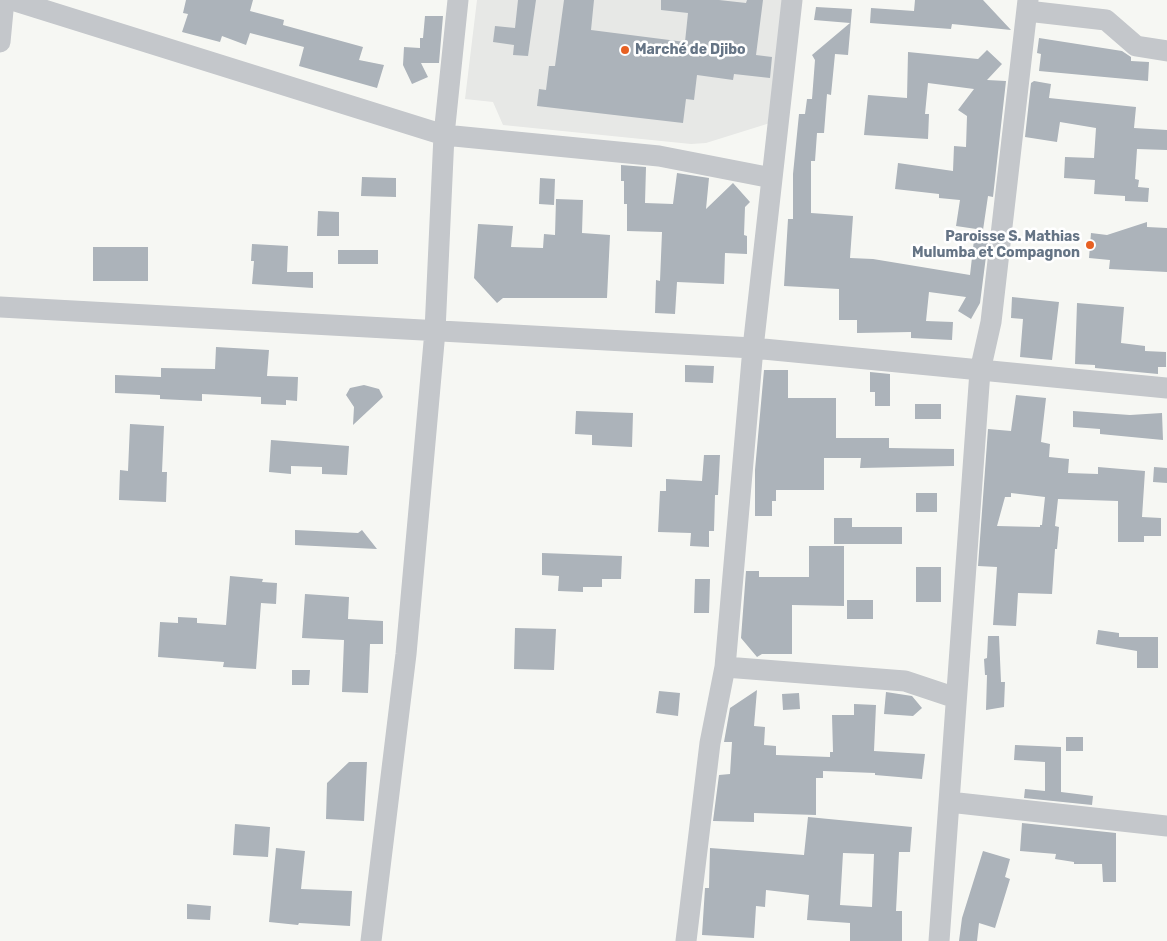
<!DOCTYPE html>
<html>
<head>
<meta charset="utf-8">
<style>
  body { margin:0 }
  canvas { display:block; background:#f6f7f3 }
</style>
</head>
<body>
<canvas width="1167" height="941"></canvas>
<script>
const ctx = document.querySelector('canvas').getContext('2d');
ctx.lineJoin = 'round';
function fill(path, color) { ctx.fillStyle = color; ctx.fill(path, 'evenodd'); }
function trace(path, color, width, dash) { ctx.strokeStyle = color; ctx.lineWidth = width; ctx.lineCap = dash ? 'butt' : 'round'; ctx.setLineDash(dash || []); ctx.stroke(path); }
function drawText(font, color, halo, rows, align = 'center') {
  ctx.font = font + ' Rubik,sans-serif'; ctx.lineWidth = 5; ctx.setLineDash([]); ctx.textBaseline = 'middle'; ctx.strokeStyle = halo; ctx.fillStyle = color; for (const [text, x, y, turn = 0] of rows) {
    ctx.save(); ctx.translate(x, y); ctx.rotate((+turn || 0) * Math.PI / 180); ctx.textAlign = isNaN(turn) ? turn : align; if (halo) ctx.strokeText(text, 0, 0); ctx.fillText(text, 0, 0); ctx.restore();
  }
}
fill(new Path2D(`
  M477,0h310l-17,123 -64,20 -15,1 -188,-19 -10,-23 -28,-3z`), '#e7e8e6');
fill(new Path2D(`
  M186,0h67l-3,11 34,9 -1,5 80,22 -4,13 25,5 -7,23 -78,-22 5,-19 -54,-14 -4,12 -24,-9 -2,6 -38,-10 6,-18 -5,-1z
  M518,0h18l-8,56 -15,-1 1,-10 -21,-3 2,-16 20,2z
  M564,0h30l-3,30 94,12 3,-29 -27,-3v-10h58l27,3 1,-3h16l-7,55 16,2 -2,21 -36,-4 -1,6 -36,-5 -3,25 -8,-1 -3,24 -146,-17 2,-17 7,1 3,-24h6z
  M915,0h68l28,30 -59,-6 -1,5 -81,-6 1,-15 43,3z
  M816,7l36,2 -4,46 -13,-1 -4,41 -4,-1 -3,39h-7l-2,28h-4v52l42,3 -3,42 23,1 97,16 5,-44 14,2 -9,70 -9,16 -13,-8 8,-14 -37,-5 -3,29 27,1 -1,18 -41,-2v-6l-54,1v-13h-18v-31l-55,-3 4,-67h5v-45l6,-60h6l2,-15h5l3,-39 -3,-5 38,-32 -36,-3z
  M425,16h18l-4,47h-18l7,14 -16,7 -9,-19 1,-18 16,1v-10h3z
  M1039,38l83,13 9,6v4l18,1 -1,19 -109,-10 2,-17 -4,-1z
  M987,50l15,14 -15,16 19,1 -13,116 -5,-1 -5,34 -27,-4 4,-26 -21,-2v-4l-44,-5 3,-26 55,8 1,-25 12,1 1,-31 -9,-6 16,-21 -46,-6 -3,31h4l-1,25 -64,-4 4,-40 39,3 1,-46 70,7z
  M1034,81l17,3 -2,14 87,9 -2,21 33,2v20l-30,-1 -2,30 4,1 -1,7 11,1 -1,14 -23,-1v-5l-31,-2 1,-14 -31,-2 1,-21 29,1 2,-30 -36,-6 -3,20 -32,-5 6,-54z
  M621,165l25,2 -1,36 28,1 4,-31 32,5 -3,31 27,-26 17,19 -5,5 -1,28 3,1v18l-22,-1 -1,31 -47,-2 -2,32 -20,-1 1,-33 4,1 2,-49 -35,-1v-27h-3v-23h-3z
  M362,177l34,1v19l-35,-1z
  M540,178l15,1 -1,26 -15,-1z
  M556,199l27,1 -1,33 28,2 -3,63h-104l-6,5 -23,-25 4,-54 35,2 -2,21 32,1 1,-14 11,1z
  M318,211l21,1v24h-22z
  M1147,222v5l20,1v44l-58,-3 1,-9 -21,-2 2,-25 16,2z
  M252,244l36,2 -1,26h26v16l-61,-4 2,-23h-3z
  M93,247h55v34h-55z
  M338,250h40v14h-40z
  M1012,297l47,5 -7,58 -32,-3 3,-38 -12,-1z
  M1077,303l47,4 -3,36 24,3v5l21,1v15h-8v7l-63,-6v-3l-20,-1z
  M216,347l53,3 -2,26 31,1 -1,24 -11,-1v5l-25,-1v-7l-59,-3v7l-42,-2v-4l-45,-2v-18l46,2v-9l54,1z
  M685,365l29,1 -1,17 -28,-1z
  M764,370h24v28h48v40h53v10l65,1v17l-94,2 1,-10h-37v32h-48v11h-4v15h-17v-46z
  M870,372l20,2v32h-15v-14h-5z
  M364,385l15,4 4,8 -30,28 1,-18 -8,-12 4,-7z
  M1016,395l30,3 -5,44 9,2 -1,13 20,2 -1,14 30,1v-7l47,4 -3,46 19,1v18h-17v6h-26v-41l-60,-2 -3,27 4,1 -2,22h-2l-3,45 -34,-1 -2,33 -23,-1 4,-58 -19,-1 10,-137 23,2zM1011,493l34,4 -3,28h-2v2l-43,-1 8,-29h6z
  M915,404h26v15h-26z
  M576,411l57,2 -1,34 -40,-2v-10l-17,-1z
  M1073,411l57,4 32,-2 1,27 -63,-6v-5l-27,-2z
  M130,424l34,2 -2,46h5l-1,30 -47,-2 1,-30 8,1z
  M271,440l78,6 -2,29 -25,-1v-7l-31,-1v8l-22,-2z
  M704,455h16l-2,40h-3l-1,36h-5v16l-19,-1 1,-13 -33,-1 2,-41h6v-12l36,2z
  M1154,467l13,1v15l-14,-1z
  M916,493h21v19h-21z
  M834,518h18v9h50v17h-68z
  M295,530l63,3 4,-3 15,19 -82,-4z
  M809,546h35v60l-52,-1v49h-30l-5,3 -16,-19 5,-67h13v6h50z
  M542,553l80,3 -1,23h-19v8h-19v5l-25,-1 1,-15 -17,-1z
  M916,567h25v35h-25z
  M230,576l33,3 -1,3 15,1 -1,21 -15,-1 -5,66 -33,-2 1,-5 -66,-5 2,-35 18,1v-6l19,1v5l29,2z
  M695,579h15l-1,34h-15z
  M305,594l44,3 -1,22 35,2v23h-13l-2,49 -26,-1 2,-52 -42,-2z
  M847,600h26v19h-26z
  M515,628l41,1 -2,41 -40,-1z
  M1098,630l21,3v4h39v31h-21v-17l-41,-7z
  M988,636h11l2,46h4l-1,25 -18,3 1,-35h-2l-1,-16 3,-1z
  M292,670h18l-1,15h-17z
  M757,690l-3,36 11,1 -1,18 12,1v9l54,2v-5h3l-1,-37h22v-11l22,1 -2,46 51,3 -3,25 -47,-4v-2l-52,-2v7h-7v37l-62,-2v9l-41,-1 6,-46 11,-1 2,-32h-8l6,-34z
  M659,691l21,2 -2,23 -22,-3z
  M886,692l26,4 10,12 -9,8 -29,-2z
  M799,693l1,16 -17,1 -1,-16z
  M1066,737h17v14h-17z
  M1015,745l46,2v45l32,4 -1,9 -68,-7 1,-9 20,2v-29l-31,-2z
  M349,762h18l-3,59 -38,-2 1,-36z
  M808,817l104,10 -2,25h-11l-3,59h6v30h-52v-18l-43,-3 2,-25 -43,-5 -1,17 -9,-1 -2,32 -52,-3 3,-47h4l1,-40 94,7zM843,853l31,1 -2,53 -32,-2z
  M1022,823l94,10v49h-13l-1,-18h-28v-2l-19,-3 1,-5 -36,-3z
  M235,824l35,3 -2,30 -35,-2z
  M276,848l29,3 -4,38 51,2 -2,35 -51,-3 -1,2 -29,-3z
  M983,851l27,8 -5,18 5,2 -15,49 -16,-5 -2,18h-18l3,-23z
  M187,904l24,2 -1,14 -23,-1z`), '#acb3ba');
trace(new Path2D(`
  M12,0l432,135 215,21 113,22
  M1027,11l79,9 30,26 31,5
  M0,42l4,-42
  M0,307l753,41 414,40
  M725,667l180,14 51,17
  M949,802l218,24
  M371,941l35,-287 29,-323 9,-196 14,-135
  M686,941l24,-198 15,-76 28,-319 39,-348
  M939,941l41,-570 11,-49 37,-322`), '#c4c7cb', 21);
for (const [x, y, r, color] of [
  [625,50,5,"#e76022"],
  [1090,245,5,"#e76022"]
]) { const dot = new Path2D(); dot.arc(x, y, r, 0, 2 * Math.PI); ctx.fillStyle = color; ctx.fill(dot); trace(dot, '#fff', 2); }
drawText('bold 14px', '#657485', '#fff', [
  ["Marché de Djibo",635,50],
  ["Paroisse S. Mathias",1080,237,"right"],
  ["Mulumba et Compagnon",1080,253,"right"]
], 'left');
</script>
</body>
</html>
